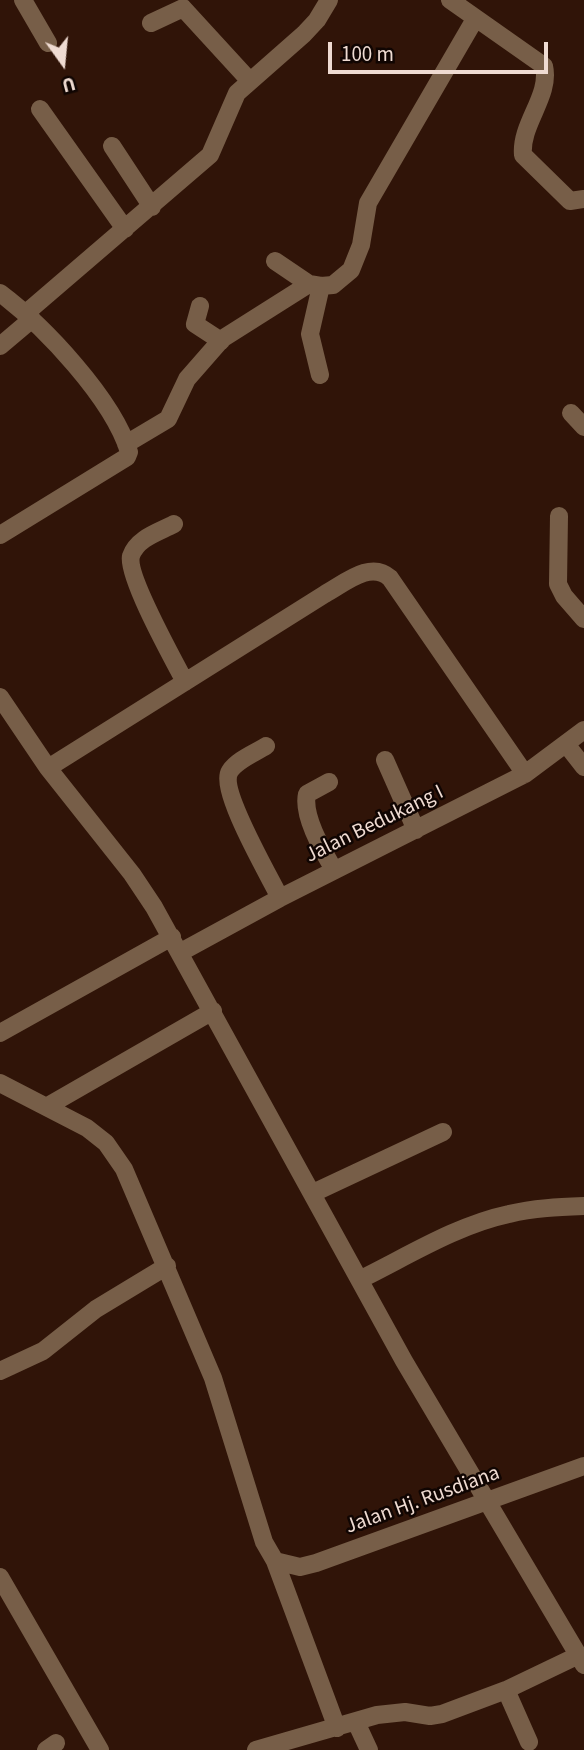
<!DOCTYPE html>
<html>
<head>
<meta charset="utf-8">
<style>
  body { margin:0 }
  #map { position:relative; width:584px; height:1750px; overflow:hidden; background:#301408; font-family:"Source Sans 3",sans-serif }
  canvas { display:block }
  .north { position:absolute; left:28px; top:28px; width:70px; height:70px; -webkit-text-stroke:5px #100502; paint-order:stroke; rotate:165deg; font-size:19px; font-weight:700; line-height:28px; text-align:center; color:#efdbd2 }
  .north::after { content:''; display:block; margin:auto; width:24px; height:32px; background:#efdbd2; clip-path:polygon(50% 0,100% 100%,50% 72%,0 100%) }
  .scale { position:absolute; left:328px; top:42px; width:220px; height:32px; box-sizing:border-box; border:4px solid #efdbd2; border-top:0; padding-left:9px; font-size:21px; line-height:24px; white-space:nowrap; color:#efdbd2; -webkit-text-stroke:5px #100502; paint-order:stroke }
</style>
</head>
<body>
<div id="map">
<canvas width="584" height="1750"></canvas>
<div class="north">U</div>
<div class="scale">100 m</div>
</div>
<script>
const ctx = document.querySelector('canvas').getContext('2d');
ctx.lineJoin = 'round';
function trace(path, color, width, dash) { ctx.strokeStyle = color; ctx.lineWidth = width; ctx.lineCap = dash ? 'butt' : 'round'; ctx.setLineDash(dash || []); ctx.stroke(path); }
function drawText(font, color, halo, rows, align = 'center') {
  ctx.font = font + ' "Source Sans 3",sans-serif'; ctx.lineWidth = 5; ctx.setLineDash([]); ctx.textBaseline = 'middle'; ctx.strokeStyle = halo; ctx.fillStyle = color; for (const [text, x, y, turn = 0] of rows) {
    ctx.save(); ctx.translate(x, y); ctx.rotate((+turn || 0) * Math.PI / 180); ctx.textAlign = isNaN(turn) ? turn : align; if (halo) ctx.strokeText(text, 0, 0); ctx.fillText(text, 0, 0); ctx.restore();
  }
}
trace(new Path2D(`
  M23,0l25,43
  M450,0l94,66c7,30 -24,58 -21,89l47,46 14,-2
  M151,23l32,-15 66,72
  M40,109l85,120
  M112,146l40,61
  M275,261l34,23 12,2 12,-1 18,-15 10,-25 7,-42 107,-184
  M0,293c44,33 113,106 129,159l-2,5 -127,78
  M200,306l-5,18 26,17
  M26,313l184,-158 27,-62 67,-59 13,-14 12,-20
  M0,346l32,-27
  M320,375l-10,-41 11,-48
  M571,413l13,14
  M126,444l42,-25 19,-40 35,-40 87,-55
  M559,516l-1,68 6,12 20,23
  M174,524c-15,8 -37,14 -43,32 -5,19 43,105 54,126
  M0,697l48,71 84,106 22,33 250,454 180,304
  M566,744l18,23
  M266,746c-11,7 -29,14 -36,25 -12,18 40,106 50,127
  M385,760l31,70
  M48,768l277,-174c19,-10 45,-34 65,-16l135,196
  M329,782l-22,12c-5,22 16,57 27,76
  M181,952l99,-54 245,-124 59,-44
  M0,1033l172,-96
  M0,1083l87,45 19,15 18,26 89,209 51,164 11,19 62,167
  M46,1107l167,-96
  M313,1193l130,-61
  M361,1279c47,-23 96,-54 148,-65 25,-6 50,-7 75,-8
  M0,1371l43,-20 53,-42 71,-43
  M275,1561l25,6 16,-4 268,-97
  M0,1577l100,173
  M356,1722l13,28
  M529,1742l-23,-52 73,-35
  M46,1750l10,-7
  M256,1750l121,-35 28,-3 25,4 12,-2 64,-24`), '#775e48', 18);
drawText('21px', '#efdbd2', '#100502', [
  ["Jalan Bedukang I",375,825,-26],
  ["Jalan Hj. Rusdiana",423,1501,-20]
]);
</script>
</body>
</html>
